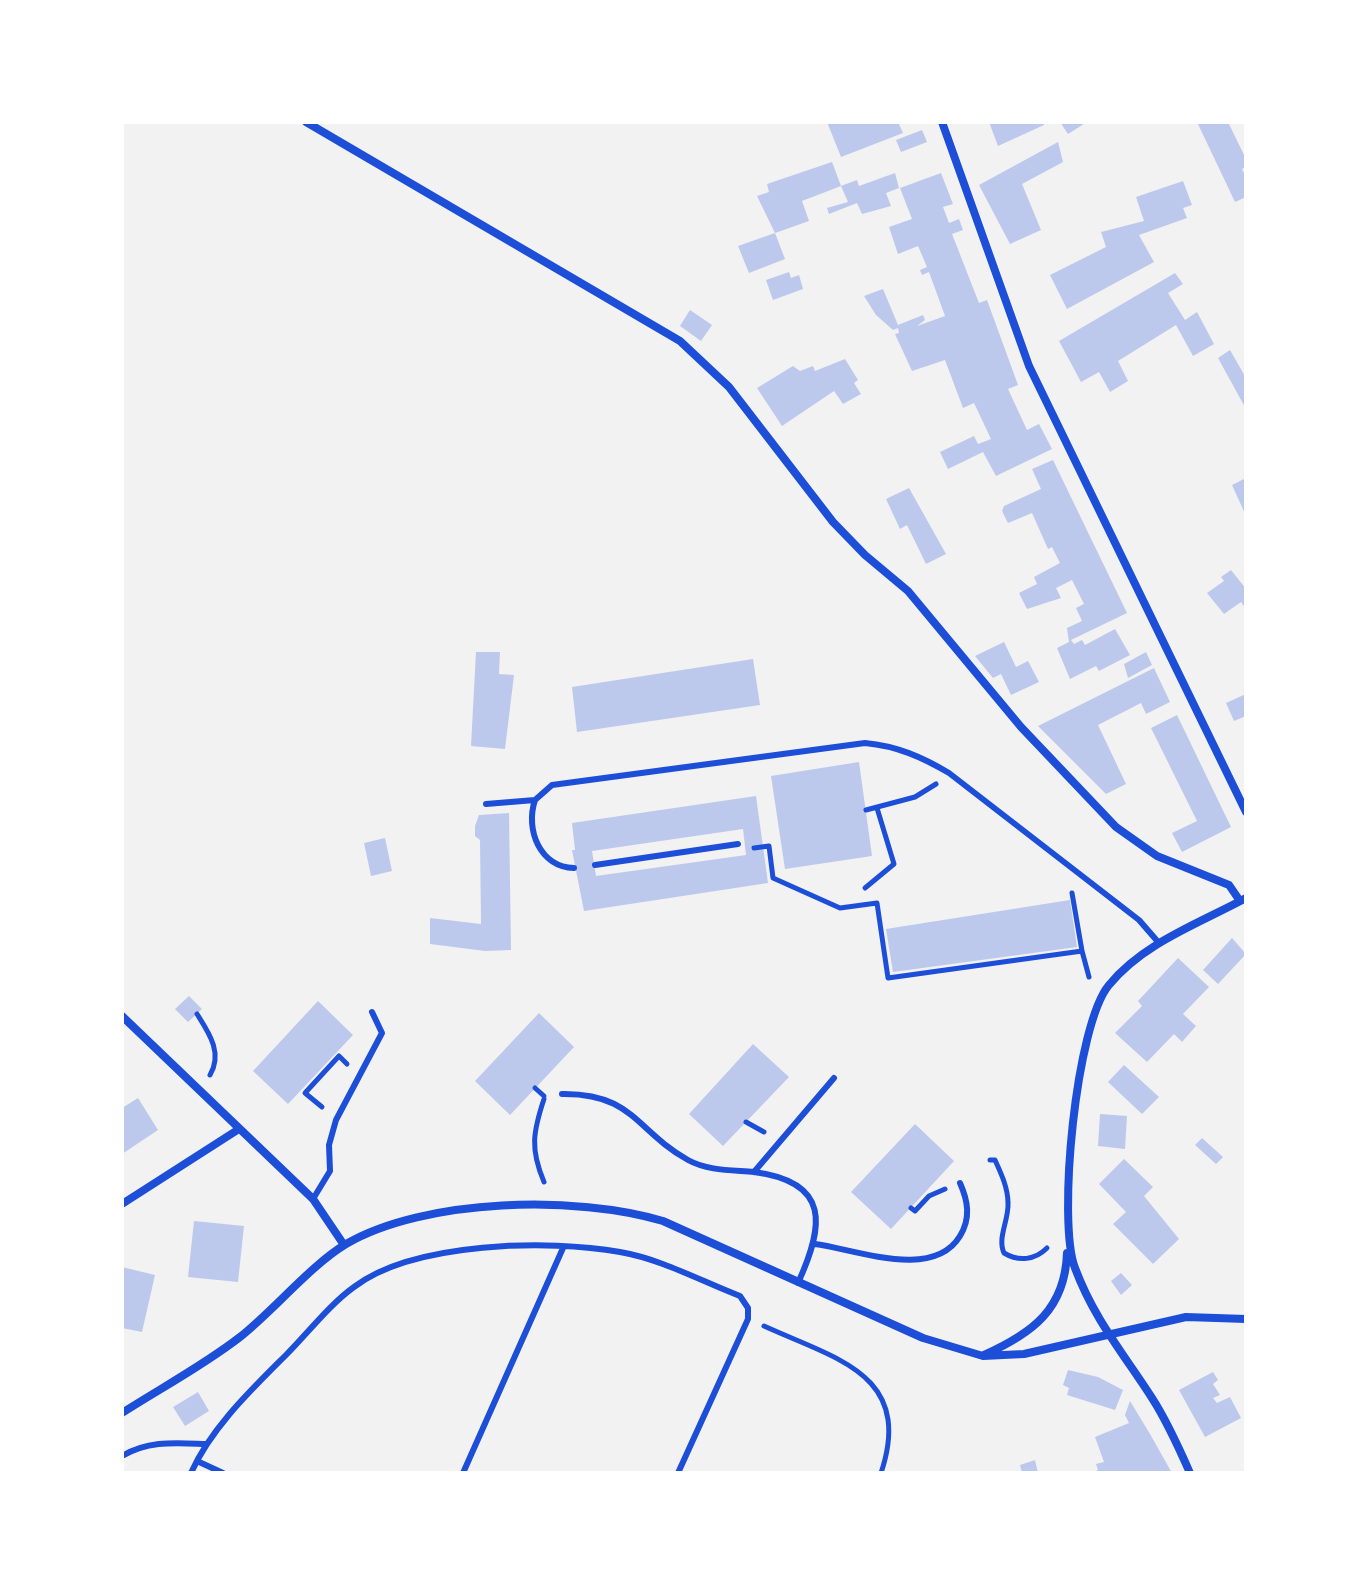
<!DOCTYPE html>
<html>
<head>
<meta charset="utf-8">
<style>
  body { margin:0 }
  #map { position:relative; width:1368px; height:1595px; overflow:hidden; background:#f2f2f2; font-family:"Nunito Sans",sans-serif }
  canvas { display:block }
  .frame { position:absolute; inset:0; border:124px solid #fff; pointer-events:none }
</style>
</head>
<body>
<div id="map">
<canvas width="1368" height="1595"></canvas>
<div class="frame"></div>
</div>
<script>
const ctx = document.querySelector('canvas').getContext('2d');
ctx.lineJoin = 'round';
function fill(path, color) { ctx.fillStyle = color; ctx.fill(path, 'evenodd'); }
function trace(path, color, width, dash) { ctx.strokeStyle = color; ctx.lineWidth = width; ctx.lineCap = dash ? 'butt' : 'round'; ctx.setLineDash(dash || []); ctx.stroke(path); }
fill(new Path2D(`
  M827,122h71l5,11 -62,24z
  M989,122h54l1,3 -46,21z
  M1060,122h27l-19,12z
  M1197,122h31l18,37v8l-4,2 4,8v20l-11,5z
  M922,130l5,12 -26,10 -5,-12z
  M1058,142l5,20 -41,22 19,46 -31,14 -31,-59z
  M832,162l9,24 -39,15 7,20 -34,12 -18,-37 12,-4 -2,-8z
  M895,173l4,15 -13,5 5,13 -29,8 -5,-11 -28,11 -2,-6 21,-6 -7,-16 16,-6 2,6z
  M941,173l12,31 -10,3 6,16 10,-4 4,11 -11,4 27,69 8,-3 31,85 -10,4 19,41 12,-6 13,25 -56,27 -13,-24 -35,17 -8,-17 34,-16 4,8 13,-5 -17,-36 -11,5 -18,-48 -33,11 -17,-37 4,-1 -1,-5 -5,2 -17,-15 -12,-19 19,-7 15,36 25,-10 2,5 -8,6 28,-10 -16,-44 -7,3 -2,-5 7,-3 -9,-21 -20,8 -9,-27 23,-8 -12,-31z
  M1183,181l9,24 -9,3 4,10 -48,17 15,27 -87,47 -17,-34 56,-28 -5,-15 43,-11 -8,-24z
  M775,233l10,26 -36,14 -11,-27z
  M789,272l2,6 8,-3 4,14 -30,11 -7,-20z
  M1175,273l8,11 -15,9 17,27 12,-8 17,32 -21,12 -17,-31 -58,36 10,20 -18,11 -11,-20 -18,10 -22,-41z
  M690,310l22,15 -11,16 -21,-15z
  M1230,350l16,28v31l-28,-51z
  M845,359l13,21 -4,3 7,11 -18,10 -9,-13 -52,35 -25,-38 36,-22 7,5 13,-5 2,5z
  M1053,460l74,153 -56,27 3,4 8,-4 3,5 30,-16 15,26 -31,16 -3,-5 -26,13 -13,-31 12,-6 -2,-14 15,-7 -6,-13 8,-4 -12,-24 -16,8 5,10 -34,11 -8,-16 18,-9 -3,-7 26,-14 -8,-16 -4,2 -16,-36 -24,10 -6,-12 2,-5 37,-17 -9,-20z
  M1246,478v38l-14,-31z
  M909,488l37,66 -20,10 -19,-39 -7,4 -14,-30z
  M1231,570l15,19v20l-5,-7 -17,12 -17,-21 17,-12 -3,-4z
  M1004,642l12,25 12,-6 11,21 -28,13 -10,-21 -8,4 -18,-22z
  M476,652h24l-1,22 15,1 -9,74 -34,-3z
  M1146,652l6,13 -24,13 -4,-14z
  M753,659l7,46 -183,27 -5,-45z
  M1154,668l16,34 -24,12 -5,-11 -43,22 28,59 -20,10 -68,-68z
  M1246,694v22l-12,5 -8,-18z
  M1177,715l54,112 -49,25 -10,-19 25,-12 -46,-93z
  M859,762l13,94 -87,13 -14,-93z
  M756,796l12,87 -184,28 -12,-61h3l-3,-27zM743,829l3,26 -150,21 -4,-25z
  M509,813l2,137 -26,1 -55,-7v-26l51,6 -1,-84 -5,-4v-10l4,-11z
  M385,838l7,33 -21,5 -7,-33z
  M1070,900l7,47 -184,25 -7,-43z
  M1232,938l14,16 -28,30 -15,-14z
  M1178,958l31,29 -26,27 13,12 -14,16 -8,-8 -27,28 -32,-29 27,-27 -4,-5z
  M189,996l13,13 -14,13 -13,-13z
  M318,1001l35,34 -65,69 -35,-33z
  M539,1013l35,34 -64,68 -35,-34z
  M753,1044l36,33 -66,69 -34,-32z
  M1124,1065l35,32 -17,17 -34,-32z
  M138,1098l20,32 -36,24v-46z
  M1100,1114l27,2 -2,33 -27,-3z
  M915,1124l39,37 -63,68 -40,-37z
  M1202,1138l21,19 -7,7 -21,-19z
  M1124,1159l29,28 -9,9 35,43 -26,25 -40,-40 13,-12 -27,-28z
  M194,1221l50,5 -6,56 -50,-5z
  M122,1267l33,8 -13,57 -20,-4z
  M1121,1273l11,12 -11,10 -10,-14z
  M1068,1370l30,7 25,13 -8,20 -48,-15 2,-7 -6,-3z
  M1213,1372l5,8 -5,4 7,11 -7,3 4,5 13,-6 11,21 -36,19 -26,-47z
  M198,1392l11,19 -24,15 -12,-19z
  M1130,1401l20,33 22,39h-80l6,-3 -2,-6 8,-2 -9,-25 34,-14 -4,-8z
  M1035,1460l3,13h-16l-2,-8z`), '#bdc9ec');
trace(new Path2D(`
  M866,810l49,-13 21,-13
  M754,848l15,-2 4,32 67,30 37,-5 11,75 194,-27 -10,-58
  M865,888l29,-24 -17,-56
  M1082,951l7,26
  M197,1014c12,19 26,39 13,61
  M535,1088l9,8
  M322,1107l-17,-14 34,-37 8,8
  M746,1122l18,10
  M990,1160h5c6,13 13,28 13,43 1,17 -11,35 -4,50 15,9 31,7 43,-5
  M544,1182c-14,-33 -11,-50 0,-83
  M911,1208l4,3 14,-15 16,-7
  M764,1326c72,33 150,48 117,147`), '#1d4ed8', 5);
trace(new Path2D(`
  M486,804l49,-4
  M595,865l143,-21
  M574,868c-34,-1 -49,-38 -39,-68l17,-15 313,-42c32,3 57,14 84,30l190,147 20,23
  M562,1094c71,-1 74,37 126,66 20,11 44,10 66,12 77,10 70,54 44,111
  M754,1172l80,-94
  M313,1199l17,-28 -1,-26 7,-25 46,-87 -10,-21
  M815,1244c40,5 118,37 145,-8 11,-18 8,-35 0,-53
  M122,1456c27,-16 54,-13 84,-12
  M197,1461l26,12
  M191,1473c20,-45 60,-83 95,-118 22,-22 43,-50 68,-68 59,-45 195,-48 266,-35 41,7 81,29 120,44l8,12v11l-70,154
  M463,1473l100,-225`), '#1d4ed8', 6);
trace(new Path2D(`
  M306,122l374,219 49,46 104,135 32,33 43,36 113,136 95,100 41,29 72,29 11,16
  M942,122l87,244 217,446
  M122,1016l191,183 31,46
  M122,1204l117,-75
  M984,1355c49,-22 81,-46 83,-102
  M122,1413c39,-25 82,-48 118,-76 34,-27 71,-72 106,-93 79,-46 231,-49 317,-23l260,117 60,18 41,-2 162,-37 60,2
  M1190,1473c-11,-25 -23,-52 -38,-75 -29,-45 -58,-79 -77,-130 -18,-47 1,-244 34,-283 34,-42 91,-62 137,-87`), '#1d4ed8', 8);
</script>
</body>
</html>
